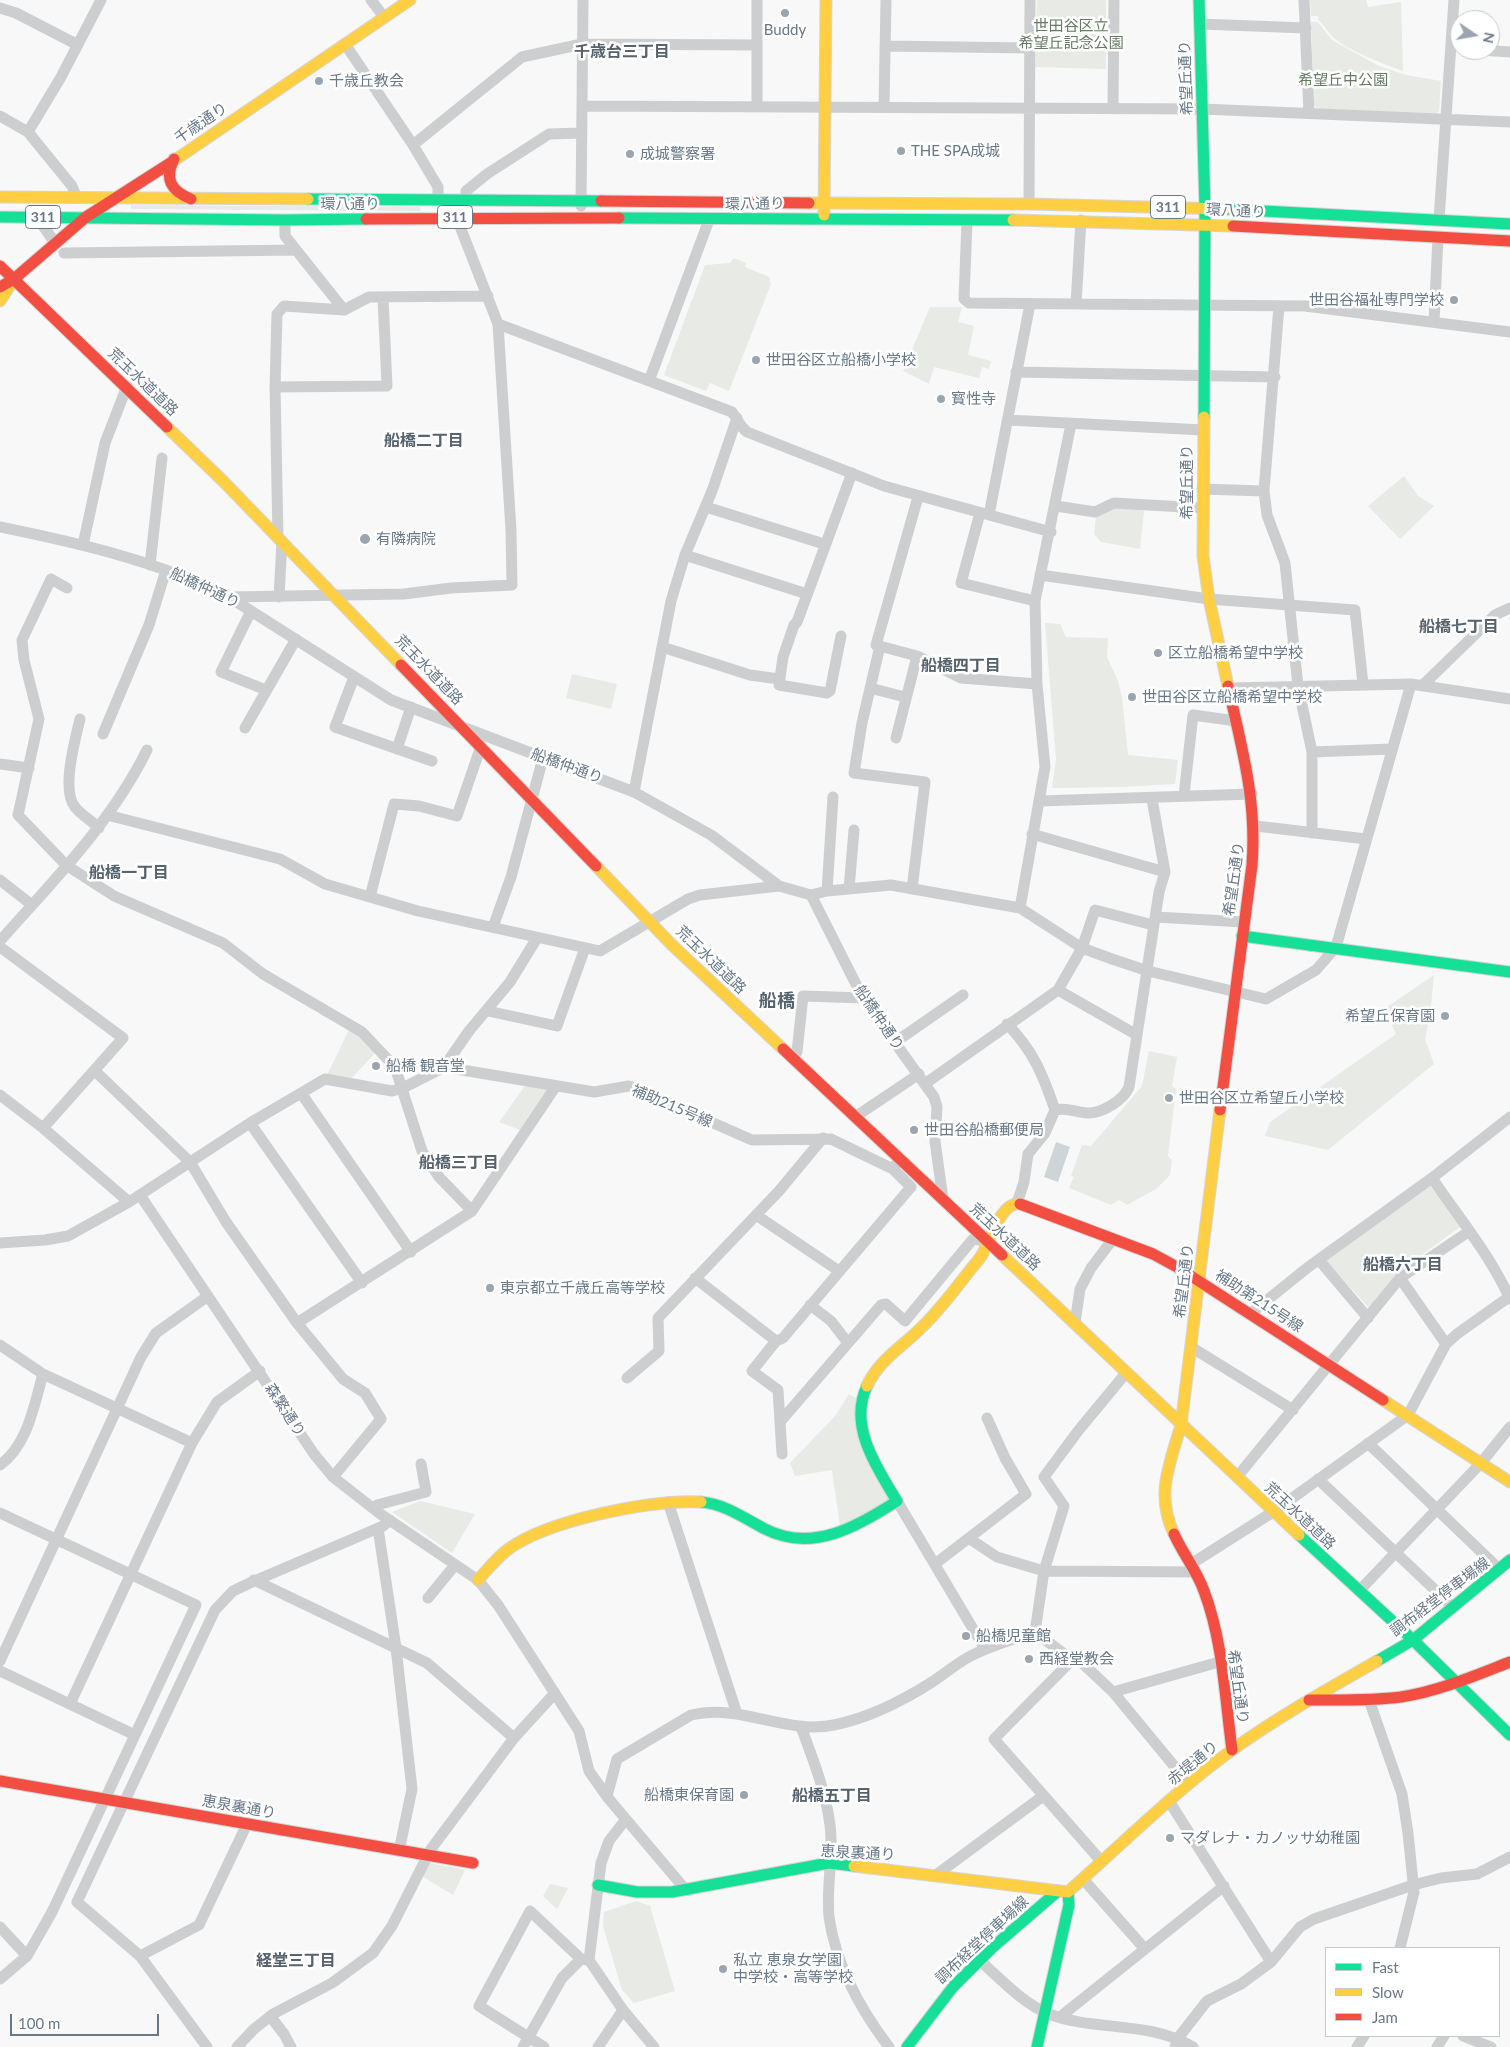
<!DOCTYPE html>
<html>
<head>
<meta charset="utf-8">
<style>
  body { margin:0 }
  #map { position:relative; width:1510px; height:2047px; overflow:hidden; background:#f8f8f8; font-family:Lato,sans-serif }
  canvas { display:block }
  .legend { position:absolute; left:1325px; top:1947px; width:175px; height:90px; box-sizing:border-box; background:#fff; border:1px solid #c3c9cf; margin:0; padding:6px 9px; list-style:none; font-size:15px; color:#687888 }
  .legend li { display:flex; align-items:center; gap:10px; height:25px }
  .legend b { width:25px; border:1px solid #c3c9cf }
  .north { position:absolute; left:1450px; top:10px; width:50px; height:50px; box-sizing:border-box; background:#fff; border:1px solid #c3c9cf; border-radius:50%; rotate:102deg; font-size:14px; font-weight:700; line-height:20px; text-align:center; color:#687888 }
  .north::after { content:''; display:block; margin:auto; width:18px; height:22px; background:#9aa5af; clip-path:polygon(50% 0,100% 100%,50% 72%,0 100%) }
  .scale { position:absolute; left:10px; top:2014px; width:149px; height:22px; box-sizing:border-box; border:2px solid #687888; border-top:0; padding-left:6px; font-size:15px; line-height:18px; white-space:nowrap; color:#687888; -webkit-text-stroke:4px #fff; paint-order:stroke }
</style>
</head>
<body>
<div id="map">
<canvas width="1510" height="2047"></canvas>
<ul class="legend">
<li><b style="height:6px;background:#16e098"></b>Fast</li>
<li><b style="height:6px;background:#ffcf43"></b>Slow</li>
<li><b style="height:6px;background:#f24e42"></b>Jam</li>
</ul>
<div class="north">N</div>
<div class="scale">100 m</div>
</div>
<script>
const ctx = document.querySelector('canvas').getContext('2d');
ctx.lineJoin = 'round';
function fill(path, color) { ctx.fillStyle = color; ctx.fill(path, 'evenodd'); }
function trace(path, color, width, dash) { ctx.strokeStyle = color; ctx.lineWidth = width; ctx.lineCap = dash ? 'butt' : 'round'; ctx.setLineDash(dash || []); ctx.stroke(path); }
function drawText(font, color, halo, rows, align = 'center') {
  ctx.font = font + ' Lato,"Noto Sans JP",sans-serif'; ctx.lineWidth = 5; ctx.setLineDash([]); ctx.textBaseline = 'middle'; ctx.strokeStyle = halo; ctx.fillStyle = color; for (const [text, x, y, turn = 0] of rows) {
    ctx.save(); ctx.translate(x, y); ctx.rotate((+turn || 0) * Math.PI / 180); ctx.textAlign = isNaN(turn) ? turn : align; if (halo) ctx.strokeText(text, 0, 0); ctx.fillText(text, 0, 0); ctx.restore();
  }
}
fill(new Path2D(`
  M1037,0h69v69l-71,-2z
  M1310,0h56l2,7 33,-5 2,69c-17,-6 -56,-21 -69,-33 -6,-5 -9,-13 -16,-18v-4h-7z
  M1311,22h7l14,18 47,26 27,9 35,6 -2,30 -4,3 -117,-5 -4,-4z
  M131,205l289,2 1,4 -290,-2z
  M734,258l12,5 -1,4 24,10 2,7 -42,107 -19,-8 -4,8 -42,-16 41,-110 25,-2z
  M930,307h32l-4,15 16,4 -6,29 23,6 -2,8 -7,-2 -3,11 -45,-11 -5,17 -26,-13z
  M1404,476l14,20 16,10 -34,33 -32,-33z
  M1114,507l27,2 3,2 -4,38 -39,-7 -7,-8 2,-18z
  M1045,623l15,1 6,13 42,1 -1,19 11,24 4,16 6,58 50,5 -3,24 -54,3 -69,1 4,-29z
  M572,674l45,10 -6,25 -45,-11z
  M1434,975l-4,41 -5,23 9,25 -106,86 -63,-14 5,-14 126,-88 -12,-25z
  M350,1028l26,24 -25,27 -24,-4z
  M1149,1051l28,6 -5,29 4,3 -8,67 4,4 -2,15 -14,14 -29,16 -8,-5 -8,5 -42,-17 5,-11 -3,-1 11,-31 9,1 51,-60z
  M527,1083l28,4 -29,45 -27,-10z
  M1429,1184l31,43 -63,46 -28,35 -44,-48z
  M849,1394l10,6 -1,20 37,80 -54,33 -9,-63 -37,6 -5,-13 45,-47z
  M420,1501l55,13 -23,39 -60,-41z
  M430,1863l35,7 -12,25 -33,-20z
  M550,1884l18,4 -11,21 -14,-13z
  M636,1901l14,5 25,85 -41,12 -12,-13 -19,-64 1,-14z`), '#e7eae5');
fill(new Path2D(`
  M1056,1142l14,5 -12,35 -14,-5z`), '#cdd5d8');
const fast = new Path2D(`
  M1199,0l6,208 -1,209
  M308,199l293,2
  M1225,209l285,15
  M0,217l285,3 81,-1
  M619,218l394,2
  M1242,936l268,36
  M701,1502c24,2 43,16 64,27 47,24 92,-2 132,-28 -20,-33 -49,-75 -30,-115
  M1299,1535l114,105 97,95
  M1377,1661l36,-21 97,-80
  M598,1885l39,7h35l157,-29 25,3
  M907,2047l46,-60 40,-40 65,-56
  M1037,2047l32,-142 -1,-13`);
const slow = new Path2D(`
  M172,162l238,-162
  M0,197l308,2
  M809,203l220,1 196,5
  M824,215l2,-215
  M1013,220l220,6
  M0,301l14,-22
  M1204,417l-1,139 6,43 19,87
  M167,427l56,54 178,184
  M596,866l75,78 112,105
  M1002,1255l297,280
  M867,1386c12,-26 35,-39 54,-58 19,-18 34,-39 50,-59 4,-5 9,-10 12,-16 7,-12 18,-52 37,-49
  M1383,1400l127,82
  M1174,1534c-19,-40 -4,-70 7,-109l39,-315
  M478,1580c10,-11 20,-24 32,-32 40,-28 142,-49 191,-46
  M854,1866l214,26
  M1068,1892c54,-48 106,-100 164,-142 46,-33 96,-61 145,-89`);
const jam = new Path2D(`
  M174,159c-10,20 -3,32 17,40
  M601,201l208,2
  M366,219l253,-1
  M1233,226l277,15
  M0,266l167,161
  M0,287l14,-8 72,-62 86,-55
  M401,665l195,201
  M783,1049l219,206
  M1220,1110l32,-245c5,-65 -10,-116 -24,-179
  M1020,1204l133,50 24,13 206,133
  M1174,1534c9,20 23,37 30,57 19,50 21,107 28,159
  M1309,1700c31,0 61,1 92,-3 38,-6 73,-21 109,-35
  M0,1781l473,82`);
trace(fast, '#d5d6d7', 13);
trace(slow, '#d5d6d7', 13);
trace(jam, '#d5d6d7', 13);
trace(new Path2D(`
  M371,0l13,17
  M1304,0l5,113
  M0,8l16,5 62,32
  M1200,24l106,4
  M345,44l68,101 25,42v14
  M885,46l145,2
  M1480,50l30,2
  M582,106l620,3 308,13
  M757,106v-106
  M884,107l2,-107
  M1113,109l1,-109
  M0,116l28,16 44,54 5,12
  M28,132l33,-55 40,-77
  M413,145l109,-88 60,-13 175,1
  M466,201v-10l21,-17 62,-40 32,-1
  M1029,204l1,-204
  M581,206l2,-206
  M37,217l18,26
  M285,220v16l59,74
  M1439,220l15,-220
  M967,221l-3,78 5,4 336,3 205,26
  M64,253l232,-3
  M1076,304l5,-84
  M1279,306l-15,185 3,24 18,48 13,123 14,66v81
  M1434,322l4,-85
  M498,324l234,88 10,15 5,5 137,54 167,46
  M1016,372l259,5
  M649,381l60,-161
  M275,387l112,-1 -4,-88
  M1008,420l195,10
  M1202,489l62,2
  M918,497l-42,148 41,11 44,22 76,6
  M1056,506l39,6 19,-9 87,5
  M706,507l118,37
  M980,513l-19,70 74,18
  M989,515l41,-211
  M0,527c78,16 158,34 229,70l162,103 243,92 77,43 68,51 32,9 52,103 71,99 3,10 -2,34 8,58
  M278,537l-3,-150 2,-73 7,-8 60,4 25,-13 119,-1
  M83,545l22,-102 22,-57
  M685,555l122,39
  M150,565l12,-107
  M1040,575l169,24 146,11 8,74
  M67,588l-16,-9 -29,61 2,20 15,59 -21,96 48,50 48,31 109,47 40,31 99,58 33,35 27,84 17,26 33,34
  M230,597l174,-3 47,-6 61,-3 -1,-55 -13,-206 -37,-95 -1,-12
  M279,597l3,-56
  M251,611l-30,61 45,18
  M841,636l-11,55 -3,2 -48,-8 4,-28 11,-32 3,-3 55,-149
  M880,646l-18,77 -8,50 71,9 -13,107
  M662,647l88,28 29,4
  M354,677l-19,50 97,34
  M1423,685l72,-70 15,-7
  M870,688l35,9
  M1230,688l181,-4 99,15
  M80,719c-5,21 -19,71 -5,88 6,8 17,14 24,21
  M245,728l51,-89
  M103,734l46,-109 17,-55
  M896,738l21,-82
  M397,749l14,-42
  M1312,752l80,-3
  M0,764l29,4
  M634,792l37,-191 14,-46 27,-64 25,-73
  M1184,795l9,-80 43,6
  M1040,801l212,-7
  M107,815l173,44 45,25 93,27 182,40 88,-52 12,-4 79,-9
  M1256,826l110,13
  M1032,834l133,38
  M0,880l32,25
  M849,889l5,-59
  M827,891l6,-94
  M811,895l16,-4 64,-6 129,23 62,40 30,11 36,12 118,28 50,-29 20,-23 75,-263
  M370,897l24,-93 25,2 38,10 24,-70
  M1020,908l25,-141 -8,-83 -2,-83 36,-177
  M1155,917l89,5
  M493,927l18,-50 32,-119
  M0,941c53,-60 111,-118 147,-191
  M0,947l123,91 -80,90
  M1058,990l79,45
  M488,1011l69,15 28,-78
  M1007,1024c26,26 36,51 48,86
  M894,1043l69,-48
  M792,1058l5,-6 6,-56 60,2
  M444,1067l150,25 35,-6 123,54 79,-1 62,30
  M95,1071l95,91 36,60 71,101 46,56 22,14 16,26 -48,58
  M926,1083l132,-93 24,-42 13,-38 58,15
  M301,1093l110,159
  M0,1095l43,33 86,74
  M855,1117l64,-43
  M250,1123l112,160
  M1432,1178c27,40 58,77 78,121
  M140,1195l174,259 19,23 46,36 99,67 20,25 81,126 10,40 19,27 77,91
  M1017,1203l7,-21 4,-28 17,-21 10,-23c11,-3 21,2 32,3 14,1 37,-13 42,-26l30,-195 6,-20 -13,-73
  M756,1215l83,56
  M0,1243l45,-3 23,-4 61,-34 121,-79 75,-44 67,12 11,-3 41,-21 25,-36 41,-49 27,-44
  M1319,1260l49,58
  M695,1278l81,63
  M1400,1278l46,66
  M810,1305l21,16 17,22
  M1250,1314l57,-46 125,-90 78,-61
  M297,1323l175,-112 84,-125
  M1075,1323l5,-34 11,-21 22,-29
  M0,1345l43,29 149,69
  M1191,1347l102,63
  M627,1378l32,-27 -1,-33 121,-127 44,-53
  M780,1422l101,-117 5,-1 19,17 68,-82 13,2
  M1368,1443l132,127
  M782,1454l-4,-64 -26,-19 24,-30 7,-3 128,-151 -18,-18 4,-6
  M0,1465c28,-20 34,-60 43,-91
  M1237,1477l163,-199 68,-46
  M1318,1479l135,128
  M897,1501l88,148
  M668,1502l69,212
  M374,1509l3,-4 49,-13 -5,-28
  M0,1513l196,92 -144,307 -25,44 -27,23
  M378,1528l18,120 16,141 -13,62
  M970,1539l27,18 47,14 152,1
  M935,1564l91,-70 -21,-36 -18,-40
  M1191,1564l82,-52 135,-97 38,-71 11,-10 52,-37
  M254,1580l173,83 87,75
  M1359,1591l122,-128 29,-36
  M428,1598l27,-33
  M1035,1632l9,-61 20,-65 -20,-29 34,-46 48,-58
  M1035,1632l37,28 8,1 33,31 76,92
  M1072,1660l-78,79 108,123
  M0,1661l141,-304 15,-24 52,-37
  M0,1671l135,64
  M1113,1692l106,-30
  M1369,1700l33,94 6,39 6,59 -14,56
  M70,1704l122,-261 25,-41 43,-31
  M801,1727c12,32 25,65 29,98 4,28 -4,63 -1,92 7,48 31,92 60,130
  M607,1796l10,-37 74,-44c49,-12 95,20 143,10 34,-7 70,-25 98,-43 12,-8 23,-17 35,-24 21,-12 45,-18 68,-26
  M1169,1801l102,161
  M626,1819l-17,22 -8,22 -12,97 34,50 31,37
  M936,1875l107,-79
  M1083,1879l61,69
  M0,1927l27,29
  M140,1956l59,-31 48,-101
  M979,1960c21,18 44,44 70,54 47,18 99,6 144,33
  M270,2016l14,18 7,13
  M1060,2017l164,-131
  M1463,2036l28,11
  M207,2047l-67,-91 -63,-54 138,-292 18,-19 19,-9 131,-56 7,-6
  M237,2047l17,-18 19,-15 59,-31 41,-30 19,-27 39,-77 83,-111 41,-45
  M523,2047l39,-69 19,-19 6,1
  M544,2047l-65,-41 51,-95 51,48
  M598,2047l25,-37
  M1175,2047l3,-9 29,-37 34,-17 30,-22 29,-35 14,-8 99,-34 28,-7 36,-4 33,-17
  M1357,2047l7,-11
  M1437,2047l7,-11`), '#cdcecf', 11);
trace(fast, '#16e098', 11);
trace(slow, '#ffcf43', 11);
trace(jam, '#f24e42', 11);
for (const [x, y, r, color] of [
  [785,13,5,"#9aa5af"],
  [319,81,5,"#9aa5af"],
  [901,151,5,"#9aa5af"],
  [630,154,5,"#9aa5af"],
  [1454,300,5,"#9aa5af"],
  [756,360,5,"#9aa5af"],
  [941,399,5,"#9aa5af"],
  [365,539,6,"#9aa5af"],
  [1158,653,5,"#9aa5af"],
  [1132,697,5,"#9aa5af"],
  [1445,1016,5,"#9aa5af"],
  [376,1066,5,"#9aa5af"],
  [1169,1098,5,"#9aa5af"],
  [914,1130,5,"#9aa5af"],
  [490,1288,5,"#9aa5af"],
  [966,1636,5,"#9aa5af"],
  [1029,1659,5,"#9aa5af"],
  [744,1795,5,"#9aa5af"],
  [1170,1838,5,"#9aa5af"],
  [723,1969,5,"#9aa5af"]
]) { const dot = new Path2D(); dot.arc(x, y, r, 0, 2 * Math.PI); ctx.fillStyle = color; ctx.fill(dot); trace(dot, '#fff', 2); }
for (const [x, y, w] of [
  [1168,207,35],
  [43,217,35],
  [455,217,35]
]) { const box = new Path2D(); box.roundRect(x - w / 2, y - 11.5, w, 23, 4); ctx.fillStyle = '#fff'; ctx.fill(box); trace(box, '#687888', 1); }
drawText('bold 14px', '#687888', null, [
  ["311",1168,207],
  ["311",43,217],
  ["311",455,217]
]);
drawText('15px', '#667a63', '#fff', [
  ["世田谷区立",1071,26],
  ["希望丘記念公園",1071,43],
  ["希望丘中公園",1343,80]
]);
drawText('15px', '#687888', '#fff', [
  ["Buddy",785,30,"center"],
  ["千歳丘教会",329,81],
  ["THE SPA成城",911,151],
  ["成城警察署",640,154],
  ["世田谷福祉専門学校",1444,300,"right"],
  ["世田谷区立船橋小学校",766,360],
  ["寳性寺",951,399],
  ["有隣病院",376,539],
  ["区立船橋希望中学校",1168,653],
  ["世田谷区立船橋希望中学校",1142,697],
  ["希望丘保育園",1435,1016,"right"],
  ["船橋 観音堂",386,1066],
  ["世田谷区立希望丘小学校",1179,1098],
  ["世田谷船橋郵便局",924,1130],
  ["東京都立千歳丘高等学校",500,1288],
  ["船橋児童館",976,1636],
  ["西経堂教会",1039,1659],
  ["船橋東保育園",734,1795,"right"],
  ["マダレナ・カノッサ幼稚園",1180,1838],
  ["私立 恵泉女学園",733,1960],
  ["中学校・高等学校",733,1977]
], 'left');
drawText('15px', '#687888', '#fff', [
  ["希望丘通り",1186,78,-92],
  ["千歳通り",201,123,-34],
  ["環八通り",350,204],
  ["環八通り",755,204,-1],
  ["環八通り",1236,211,3],
  ["荒玉水道道路",143,382,44],
  ["希望丘通り",1187,482,-90],
  ["船橋仲通り",205,588,25],
  ["荒玉水道道路",429,670,46],
  ["船橋仲通り",567,766,20],
  ["希望丘通り",1234,879,-82],
  ["荒玉水道道路",711,960,44],
  ["船橋仲通り",879,1018,56],
  ["補助215号線",672,1106,23],
  ["荒玉水道道路",1005,1237,43],
  ["希望丘通り",1184,1281,-83],
  ["補助第215号線",1259,1301,33],
  ["森繁通り",285,1410,57],
  ["荒玉水道道路",1300,1516,43],
  ["調布経堂停車場線",1440,1597,-37],
  ["希望丘通り",1238,1687,82],
  ["赤堤通り",1193,1763,-39],
  ["恵泉裏通り",239,1807,10],
  ["恵泉裏通り",858,1853,3],
  ["調布経堂停車場線",982,1940,-43]
]);
drawText('bold 16px', '#56626d', '#fff', [
  ["千歳台三丁目",622,52],
  ["船橋二丁目",424,441],
  ["船橋七丁目",1459,627],
  ["船橋四丁目",961,666],
  ["船橋一丁目",129,873],
  ["船橋三丁目",459,1163],
  ["船橋六丁目",1403,1265],
  ["船橋五丁目",832,1796],
  ["経堂三丁目",296,1961]
]);
drawText('bold 18px', '#56626d', '#fff', [
  ["船橋",777,1001]
]);
</script>
</body>
</html>
